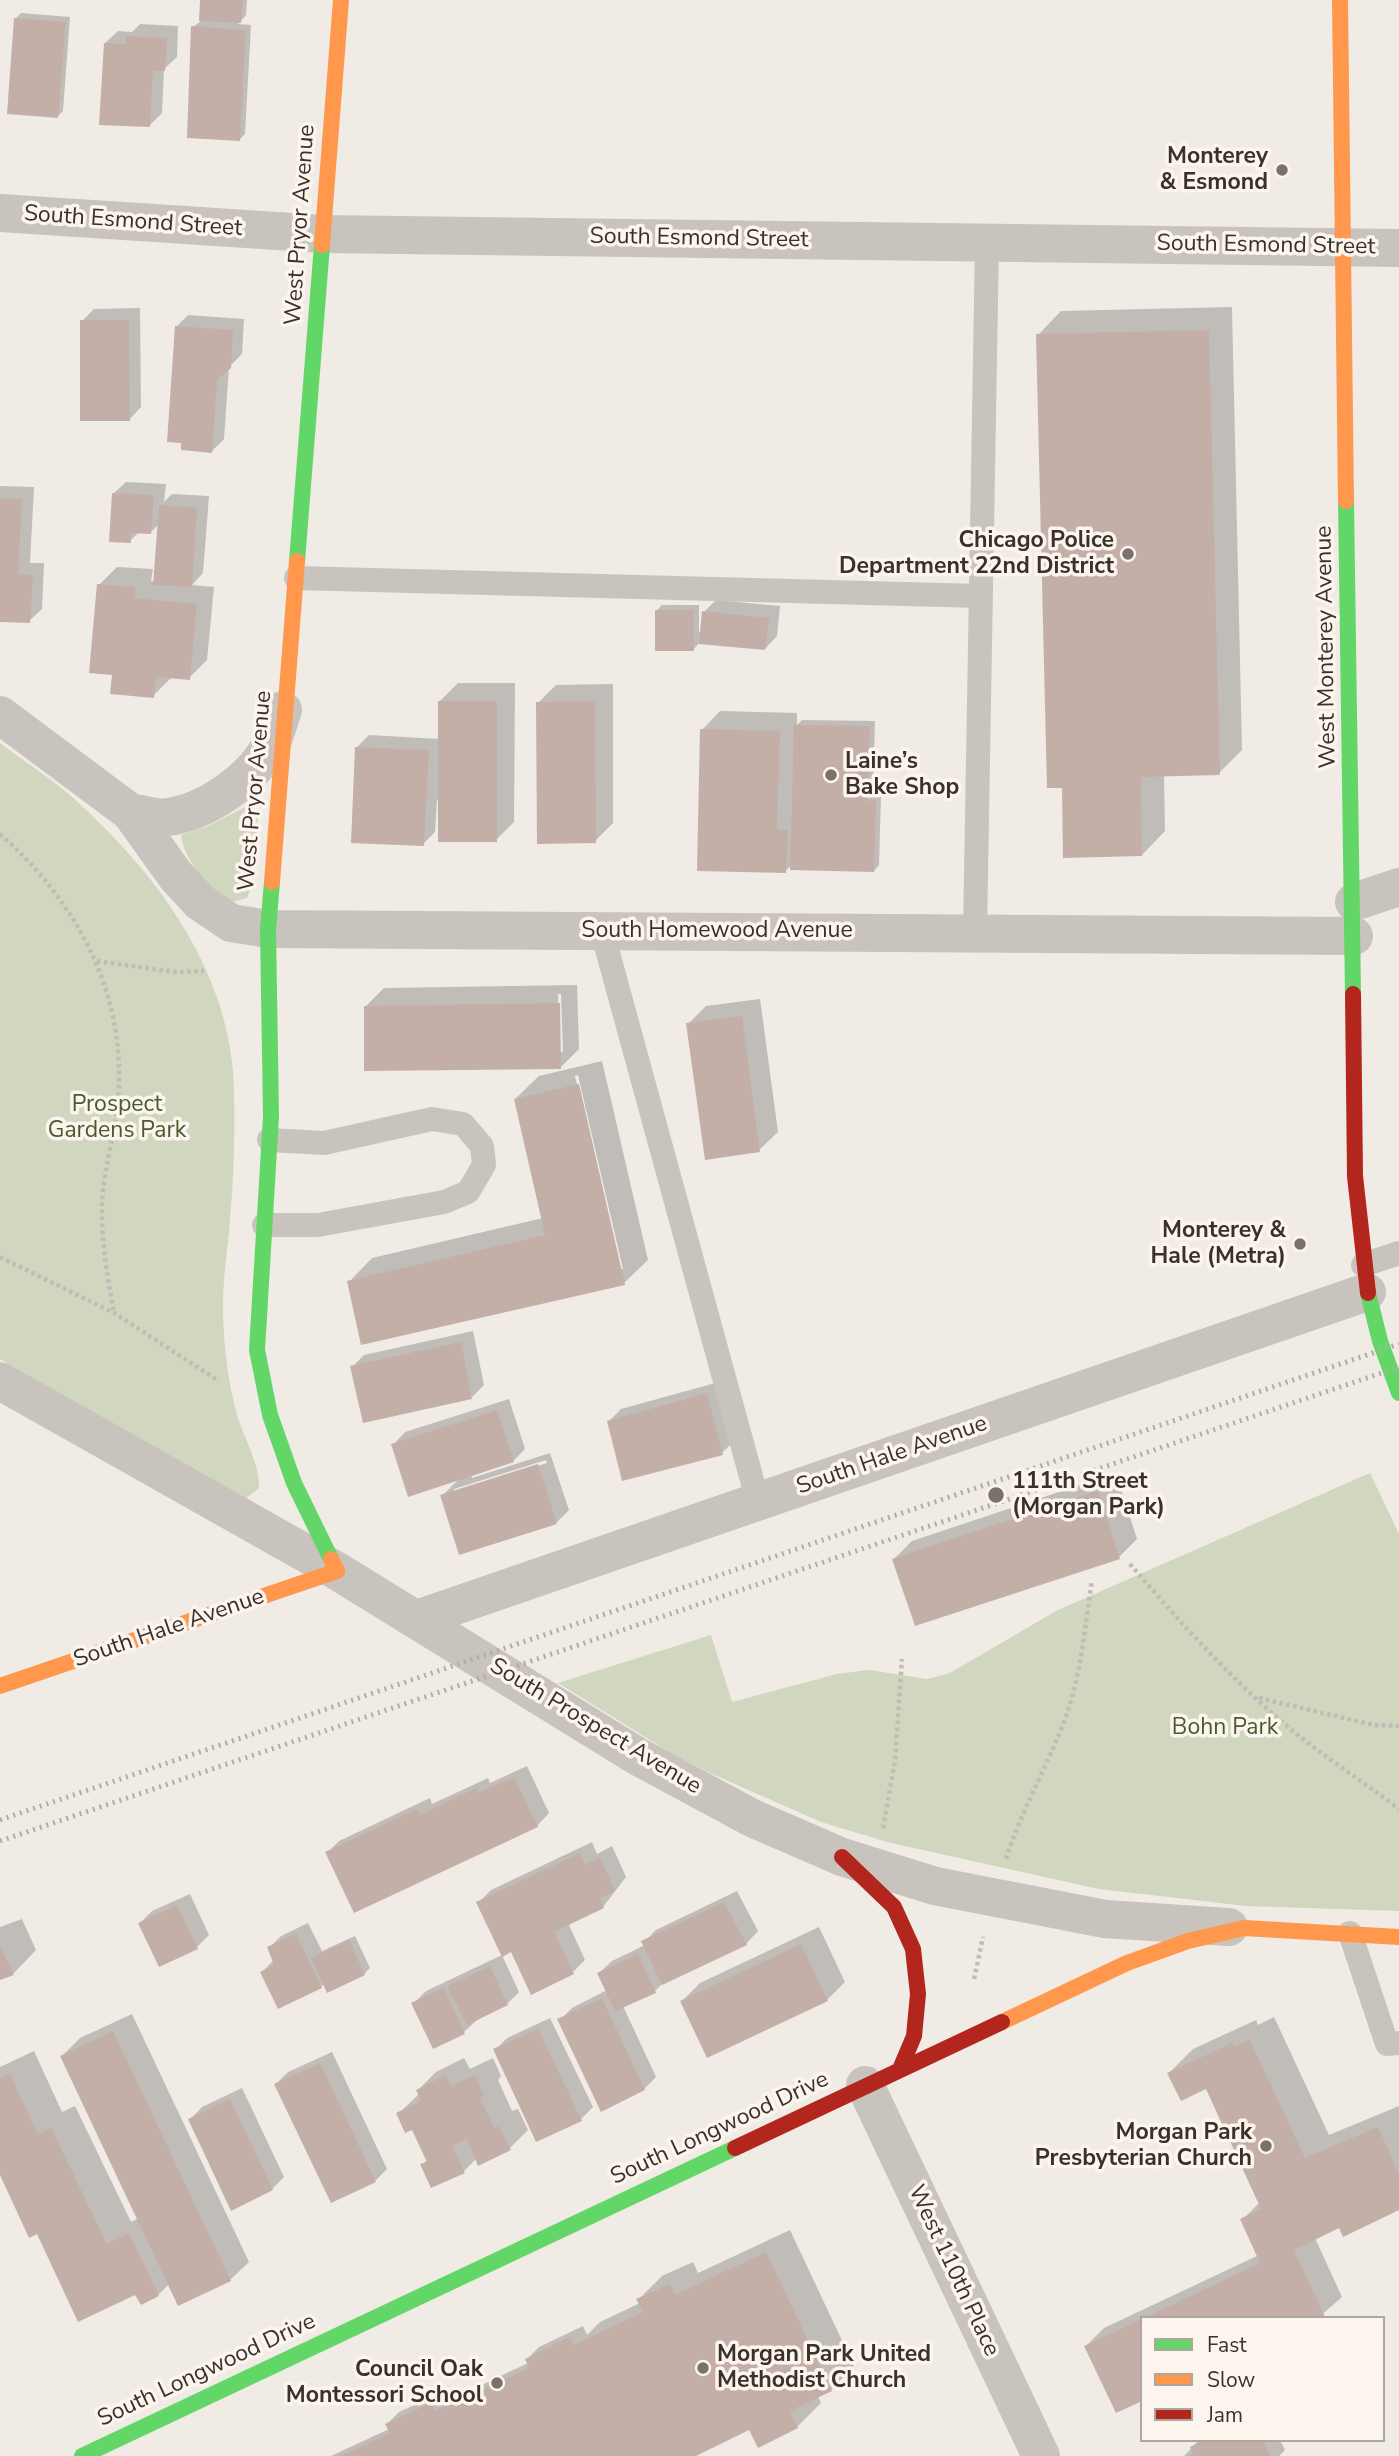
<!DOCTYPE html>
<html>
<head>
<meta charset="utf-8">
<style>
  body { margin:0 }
  #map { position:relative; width:1399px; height:2456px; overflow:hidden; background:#f0ebe5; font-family:"Nunito Sans",sans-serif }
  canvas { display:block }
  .legend { position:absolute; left:1140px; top:2316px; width:245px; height:126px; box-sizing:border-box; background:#fbf5ee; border:2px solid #aea6a0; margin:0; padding:9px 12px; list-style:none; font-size:21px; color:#3b302b }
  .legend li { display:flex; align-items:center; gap:14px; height:35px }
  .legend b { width:35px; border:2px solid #aea6a0 }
</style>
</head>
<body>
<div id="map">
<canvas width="1399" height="2456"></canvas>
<ul class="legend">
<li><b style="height:9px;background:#63d668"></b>Fast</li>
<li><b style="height:9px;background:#ff974d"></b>Slow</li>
<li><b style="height:9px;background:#b3261e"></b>Jam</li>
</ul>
</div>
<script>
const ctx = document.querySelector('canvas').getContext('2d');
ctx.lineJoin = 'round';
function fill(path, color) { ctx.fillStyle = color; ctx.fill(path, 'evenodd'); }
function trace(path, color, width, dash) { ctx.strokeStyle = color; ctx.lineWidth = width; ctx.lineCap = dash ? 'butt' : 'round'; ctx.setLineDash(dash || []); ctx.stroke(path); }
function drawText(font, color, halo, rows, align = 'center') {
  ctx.font = font + ' "Nunito Sans",sans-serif'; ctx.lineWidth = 7; ctx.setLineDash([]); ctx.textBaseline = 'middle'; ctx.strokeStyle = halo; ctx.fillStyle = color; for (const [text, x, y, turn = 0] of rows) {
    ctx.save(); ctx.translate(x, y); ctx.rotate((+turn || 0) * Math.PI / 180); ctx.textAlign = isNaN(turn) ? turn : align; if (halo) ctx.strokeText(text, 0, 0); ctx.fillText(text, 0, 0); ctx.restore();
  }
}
fill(new Path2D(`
  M0,743c24,18 50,35 72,54 85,76 160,176 162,293 1,43 0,86 -4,128 -2,31 -8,64 -7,95 1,35 5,71 15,105 7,22 22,47 21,70l-15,12 -244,-141z
  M251,804l7,8 -5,70 -6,16 -18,5c-20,-13 -45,-43 -48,-68l27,-9z
  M1370,1473l29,61v377l-153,-5 -147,-17 -208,-46 -70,-21 -111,-49 -39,-20 -113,-70 153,-48 21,67 105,-28 32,-4 58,9 23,-6 106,-62z`), '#d1d6bf');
fill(new Path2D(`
  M202,0h45l-1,15 -8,9 13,1 -6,109 -6,6 -46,-113 8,-6z
  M21,13l49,4 -7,94 -5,5 -43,-97z
  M140,24l38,2 -1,31 -13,12 -2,44 -13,13 -44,-83 13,-12 14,1z
  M1232,307l10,443 -23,23 -55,2 1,56 -23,24 -79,-69 -25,-451 23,-24z
  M140,308l1,99 -12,13 -47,-99 12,-12z
  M188,315l56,4 -2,35 -13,13 -5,72 -12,12 -36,-124z
  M126,482l40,2 -2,18 8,-8 37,2 -6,77 -11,12 22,2 -7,73 -18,18 -17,-1 -19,19 -54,-111 18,-18 36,2 -2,12h4l4,-57 -8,8h-12l-9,9 -17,-47z
  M0,486l34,1 -4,76h14l-2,46 -13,12 -29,-1z
  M716,600l64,6 -3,30 -12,13 -66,-6 -6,7 -37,-39 6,-6h37v27h3l2,-20z
  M458,683h57l-1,139 -18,18 -59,-40 -2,32 -12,12 -66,-97 12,-12 71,4v-38z
  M613,684v139l-18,18 -57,-138 18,-18z
  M720,711l77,2v12l5,-5 73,1 -2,75h8l-2,69 -5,6 -82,-6 -7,6 -83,-141z
  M577,985l2,64 -18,18 -195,-61 18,-18zM558,994h3l2,58h-4z
  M760,999l18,133 -19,18 -71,-126 18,-18z
  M602,1061l46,199 -24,23 -275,-1 23,-24 171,-40 -28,-119 24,-23zM578,1075l45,194h-3l-45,-193z
  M473,1331l11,54 -12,12 -120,-30 12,-12z
  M719,1382l15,59 -12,12 -113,-32 12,-12z
  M509,1399l16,50 -12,12 -42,13 1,4 78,-25 19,57 -12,12 -97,31 -18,-57 17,-17 -66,-34 12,-13zM546,1460l1,3 -93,30v-4z
  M1116,1473l21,66 -18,18 -225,2 18,-18z
  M527,1766l22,47 -12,13 -210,27 12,-12 91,-43 2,6 56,-26 2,5z
  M592,1842l5,12 15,-8 14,31 -23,30 -35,16 17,37 -12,12 -61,-22 -33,-48 12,-12z
  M737,1891l21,40 -12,13 -82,38 -9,9 -32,15 33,71 -12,12 -84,-69 12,-12 35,-18 -8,-17 13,-12 33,-16 -1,-3 12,-12z
  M190,1894l19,41 -12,12 -37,17 -20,-41 12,-12z
  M22,1919l14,31 -23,24 -13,4v-51z
  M308,1923l14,28 33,-15 15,32 -6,6 -39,9 -4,4 -59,-15 12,-12 -5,-12 12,-12z
  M819,1927l26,55 -18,18 -145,1 18,-18z
  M502,1955l17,37 -12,12 -30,16 -13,12 -30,15 -20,-44 12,-12z
  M132,2014l117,248 -19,18 -60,3 -12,12 -23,-2 -98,-61 -37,-61v-104l34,-16 28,61 13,-6 56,116 8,-4 -77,-162 18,-18z
  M1274,2017l55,118 70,-29v102l-59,17 -25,13 27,59 -24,21h-176v81l-56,-53 18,-18 155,-73 -17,-35 18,-18 -53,-115 -38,-14 24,-24 63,-29 2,5z
  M550,2018l43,89 -12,12 -86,-69 12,-12z
  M332,2052l55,117 -12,12 -99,-97 12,-12z
  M464,2058l6,11 23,-11 8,18 -3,4 14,31 6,-2 10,21 -18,18 -34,11 -12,12 -42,-6 6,-6 -15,-31 -15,-14 21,-20 -1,-4 18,-18z
  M242,2088l42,89 -12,12 -82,-69 12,-13z
  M790,2230l64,136 -23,24 -13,6 3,7 -24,24 -39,19 -8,-18 -57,28h-362l58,-27 -2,-5 12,-12 44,-20 5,9 80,-38 -1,-4 12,-12 44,-21 4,9 13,-13 40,-19 -2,-3 24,-24 31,-14 5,11z
  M1199,2440h81l5,10 -6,6h-95z`), '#0003');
fill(new Path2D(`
  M200,0h43l-2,23 -42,-2z
  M14,18l52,4 -8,96 -51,-4z
  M191,26l55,4 -6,111 -53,-3z
  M126,36l41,2 -2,33 -12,-1 -3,57 -51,-2 5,-82 22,1z
  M80,320h49l1,101h-50z
  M175,326l58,4 -2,38 -14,12 -5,73 -31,-3v-7l-14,-1z
  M1209,330l11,445 -79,2 1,79 -79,2 -1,-70h-15l-11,-454z
  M112,493l42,2 -3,39 -21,-1 1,10 -22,-1z
  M0,498l22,1 -4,75 15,1 -3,48 -30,-1z
  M159,505l38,3 -5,79 -39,-2z
  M97,584l38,3 -1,11 63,6 -7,76 -34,-3 -2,21 -44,-4 2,-19 -23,-2z
  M655,610h39v41h-39z
  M702,611l67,7 -4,32 -66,-6z
  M438,701h59v141h-59z
  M595,701l1,142 -59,1 -1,-142z
  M794,725l76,1 -2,75h8l-2,71 -84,-2z
  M700,729l80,2 -3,98 11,1 -2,43 -89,-2z
  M355,747l74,3 -5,96 -73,-3z
  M560,1003l1,66 -197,2v-65z
  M742,1016l18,136 -55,8 -19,-137z
  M579,1084l46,201 -264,60 -14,-64 198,-46 -31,-136z
  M461,1342l11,57 -109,24 -13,-57z
  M707,1393l16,62 -101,26 -15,-60z
  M497,1410l17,52 -106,35 -17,-53z
  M538,1464l19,60 -98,31 -19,-60z
  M1098,1491l22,68 -205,67 -23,-67z
  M514,1777l24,50 -184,86 -29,-61 92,-43 3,6 56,-27 2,5z
  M580,1853l5,12 15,-8 15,34 -15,7 4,10 -50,24 20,42 -43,21 -20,-43 -9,5 -26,-55z
  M724,1902l23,43 -85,40 -21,-44z
  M177,1905l21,44 -39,18 -21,-44z
  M296,1934l26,54 -44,21 -18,-37 14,-7 -7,-18z
  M349,1940l16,35 -38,18 -16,-35z
  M801,1944l27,57 -121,57 -27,-57z
  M0,1946l14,29 -14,5z
  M638,1954l18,39 -41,18 -18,-38z
  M490,1966l18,39 -41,20 -20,-39z
  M444,1988l21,46 -32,15 -22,-46z
  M602,1998l43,92 -44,22 -44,-93z
  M538,2029l44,92 -46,21 -43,-93z
  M113,2031l118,250 -53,25 -118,-250z
  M1250,2040l55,118 73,-31 21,46v37l-56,27 -4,-9 -45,22 31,67 -3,1h-178l116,-55 -20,-44 21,-10 -55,-120 -25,12 -14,-28 65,-30 2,4z
  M320,2063l56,119 -45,21 -57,-119z
  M10,2074l28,61 13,-7 56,116 22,-11 30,63 -18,9 -6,-10 -57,27 -41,-88 -8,4 -29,-63v-96z
  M446,2075l5,11 24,-11 9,20 -4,3 14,30 5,-2 12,24 -33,16 -11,-27 -15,7 13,27 -34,15 -11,-24 7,-2 -15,-32 -7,3 -9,-20 25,-12 -5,-11z
  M230,2099l43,91 -42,21 -43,-92z
  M766,2252l66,139 -42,20 8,17 -40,20 -9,-18 -53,26h-355l49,-23 -5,-9 46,-21 4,8 94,-43 -4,-9 45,-22 4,8 69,-33 -7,-13 34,-15 5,11z
  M1142,2319v82l-26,12 -32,-67z
  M1205,2440h58l7,16h-82l5,-3 -3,-6z`), '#c3afa7');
trace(new Path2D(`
  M0,834c74,65 122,152 119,251 -1,42 -16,81 -17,122 -1,35 6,71 12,106
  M97,961l78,11 29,-1
  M0,1257l114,56 105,68
  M1130,1564c55,64 114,130 182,182 28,21 58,41 87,63
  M1259,1698l115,27 25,1
  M883,1828l12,-67 7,-102
  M1006,1859c15,-47 40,-91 58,-137 17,-45 21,-96 28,-142
  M974,1979l9,-42`), '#c2bbb6', 4.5, [3.5, 3.5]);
trace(new Path2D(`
  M296,578l685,18
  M602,931l156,571
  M975,932l12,-689
  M264,1225h54l126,-23 24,-10 16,-27 -2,-19 -19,-22 -31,-5 -108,24 -55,-3
  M1363,1265l36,-12
  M1350,1933l37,111 12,-1`), '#c9c3be', 24);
trace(new Path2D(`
  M0,213l323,21 1076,14
  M0,715l130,97 46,64 24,26 31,21 37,6 1086,7
  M130,812c12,2 27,7 38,5 38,-5 84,-37 102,-71 6,-11 9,-25 13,-36
  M1354,902l45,-15
  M0,1381l337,190 300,185 115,62 90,39 93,29 170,33 124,8
  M417,1619l950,-327
  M865,2085l176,371`), '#c9c3be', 38);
trace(new Path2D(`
  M1346,501l7,493
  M297,561l25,-316
  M272,882l-4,47 3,187 -14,234 13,65 24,68 37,76
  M1368,1293l12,48 19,52
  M82,2456l653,-308`), '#63d668', 16);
trace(new Path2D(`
  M1340,0l6,501
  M322,245l19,-245
  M272,882l25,-321
  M0,1686l337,-115 -6,-12
  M1002,2022l125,-59 61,-22 56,-13 155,9`), '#ff974d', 16);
trace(new Path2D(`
  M1353,994l2,182 13,117
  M842,1857l52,50 19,42 5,45 -4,42 -14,33
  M735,2148l267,-126`), '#b3261e', 16);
trace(new Path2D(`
  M0,1820l1399,-476
  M0,1841l1399,-474`), '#b1aca8', 5, [2, 5]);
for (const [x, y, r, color] of [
  [1282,170,7,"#7a716c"],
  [1128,554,7,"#7a716c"],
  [831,775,7,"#7a716c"],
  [1300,1244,7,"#7a716c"],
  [996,1495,9,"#7a716c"],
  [1266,2146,7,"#7a716c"],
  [703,2368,7,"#7a716c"],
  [497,2383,7,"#7a716c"]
]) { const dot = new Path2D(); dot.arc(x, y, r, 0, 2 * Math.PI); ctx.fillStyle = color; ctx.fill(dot); trace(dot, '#fbf5ee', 2.5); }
drawText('bold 23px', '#3b302b', '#fbf5ee', [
  ["Monterey",1268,157],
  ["& Esmond",1268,183],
  ["Chicago Police",1114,541],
  ["Department 22nd District",1114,567],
  ["Laine’s",845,762,"left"],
  ["Bake Shop",845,788,"left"],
  ["Monterey &",1286,1231],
  ["Hale (Metra)",1286,1257],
  ["111th Street",1012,1482,"left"],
  ["(Morgan Park)",1012,1508,"left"],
  ["Morgan Park",1252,2133],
  ["Presbyterian Church",1252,2159],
  ["Morgan Park United",717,2355,"left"],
  ["Methodist Church",717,2381,"left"],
  ["Council Oak",483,2370],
  ["Montessori School",483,2396]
], 'right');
drawText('23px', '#3b302b', '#fbf5ee', [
  ["South Esmond Street",133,222,4],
  ["West Pryor Avenue",301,225,-86],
  ["South Esmond Street",699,239,1],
  ["South Esmond Street",1266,246,1],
  ["West Monterey Avenue",1327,647,-91],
  ["West Pryor Avenue",256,791,-85],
  ["South Homewood Avenue",717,931],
  ["South Hale Avenue",892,1456,-19],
  ["South Hale Avenue",169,1629,-19],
  ["South Prospect Avenue",595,1727,31],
  ["South Longwood Drive",720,2129,-25],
  ["West 110th Place",953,2271,65],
  ["South Longwood Drive",207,2371,-25]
]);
drawText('23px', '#4a5a2e', '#fbf5ee', [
  ["Prospect",117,1105],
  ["Gardens Park",117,1131],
  ["Bohn Park",1225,1728]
]);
</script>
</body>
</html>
